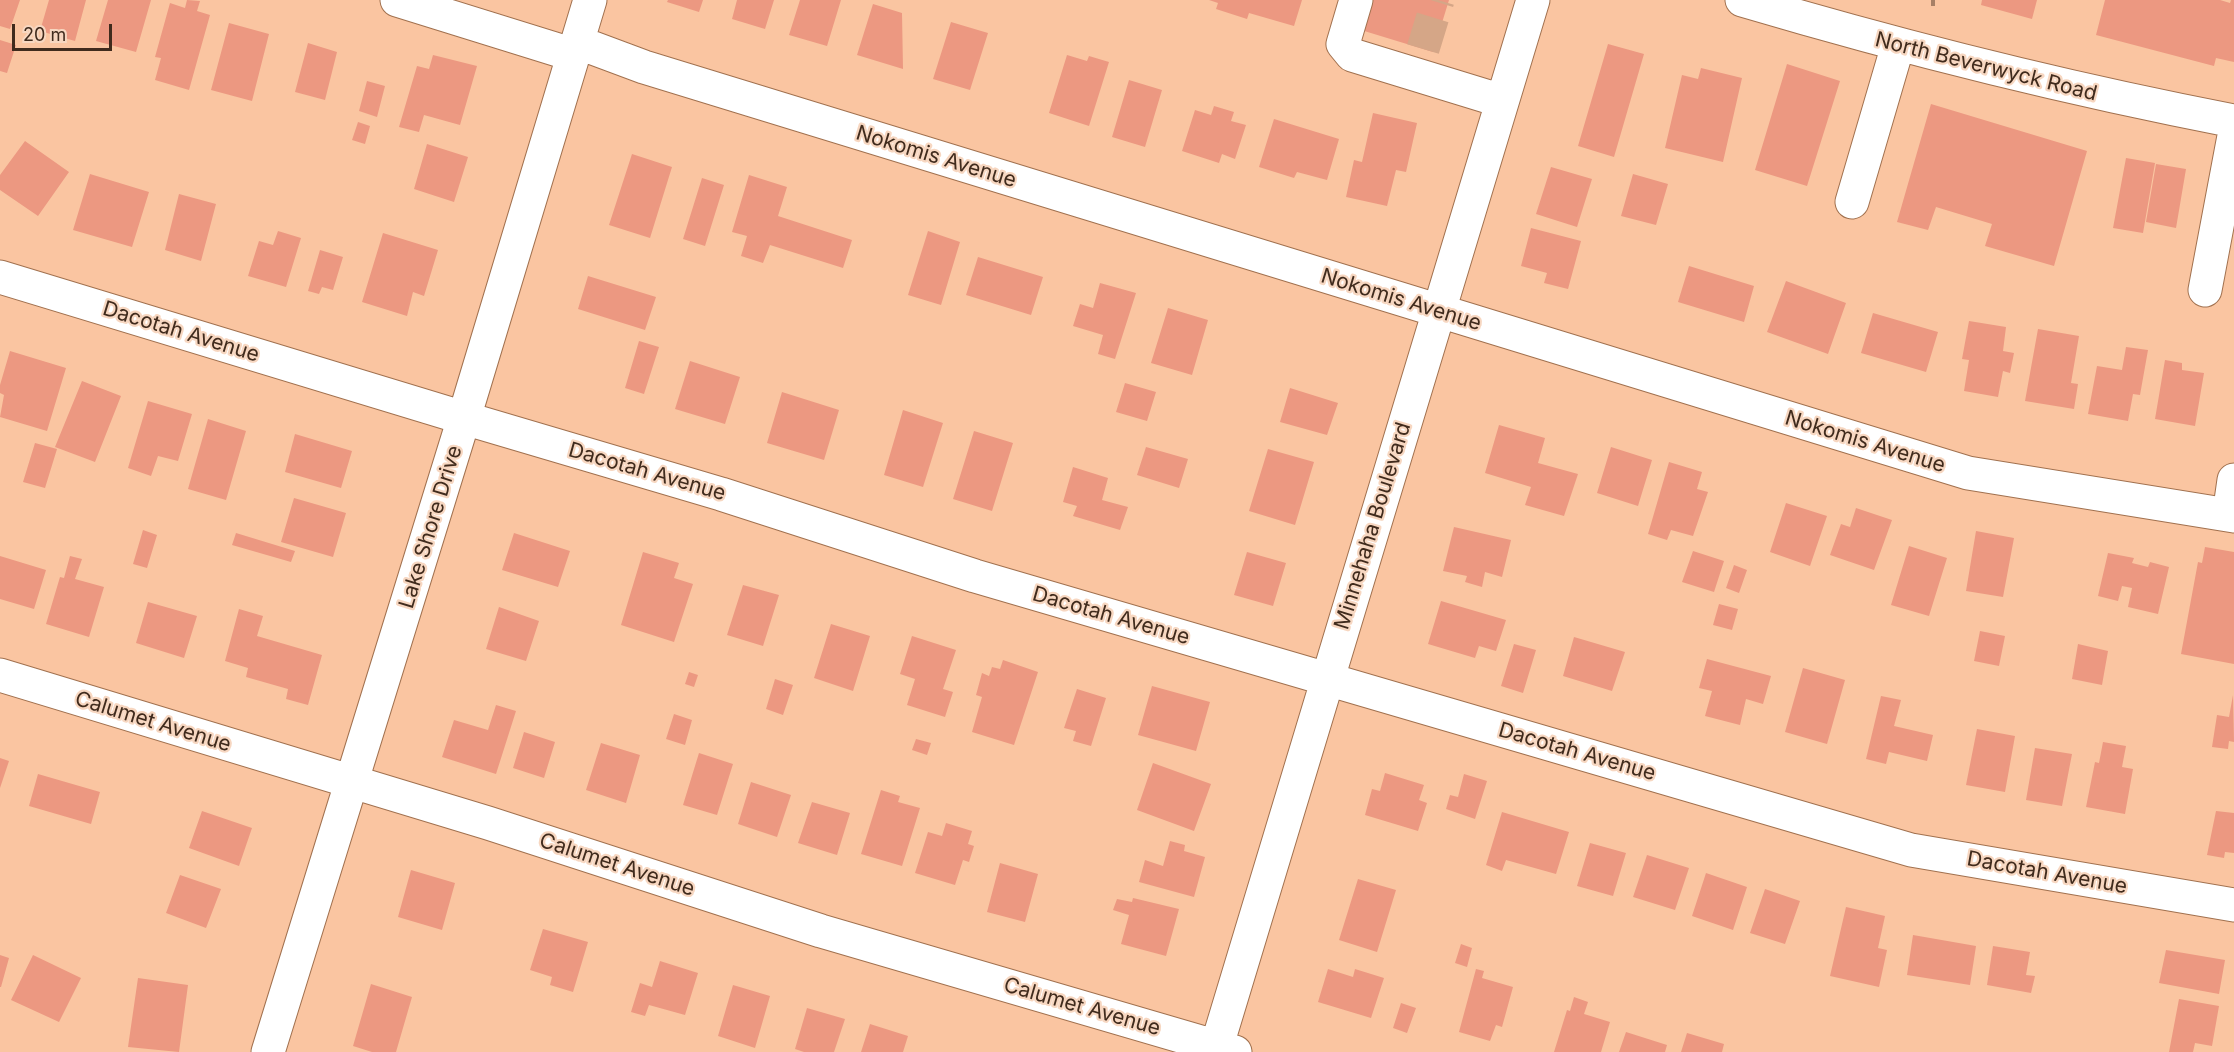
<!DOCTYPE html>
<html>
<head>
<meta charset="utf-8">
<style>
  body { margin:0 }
  #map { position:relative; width:2234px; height:1052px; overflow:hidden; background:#fac5a1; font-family:Inter,sans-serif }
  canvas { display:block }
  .scale { position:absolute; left:12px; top:24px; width:100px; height:27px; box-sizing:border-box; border:3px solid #402b1d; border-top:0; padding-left:8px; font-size:18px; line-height:21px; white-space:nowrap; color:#402b1d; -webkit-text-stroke:4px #f7d7c1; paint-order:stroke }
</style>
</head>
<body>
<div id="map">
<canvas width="2234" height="1052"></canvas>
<div class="scale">20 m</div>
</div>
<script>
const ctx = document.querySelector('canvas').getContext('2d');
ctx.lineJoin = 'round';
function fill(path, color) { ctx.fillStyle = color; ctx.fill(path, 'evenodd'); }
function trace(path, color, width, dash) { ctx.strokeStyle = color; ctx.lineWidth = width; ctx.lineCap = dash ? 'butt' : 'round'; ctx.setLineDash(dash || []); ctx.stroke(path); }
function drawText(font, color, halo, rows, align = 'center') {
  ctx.font = font + ' Inter,sans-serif'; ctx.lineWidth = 4.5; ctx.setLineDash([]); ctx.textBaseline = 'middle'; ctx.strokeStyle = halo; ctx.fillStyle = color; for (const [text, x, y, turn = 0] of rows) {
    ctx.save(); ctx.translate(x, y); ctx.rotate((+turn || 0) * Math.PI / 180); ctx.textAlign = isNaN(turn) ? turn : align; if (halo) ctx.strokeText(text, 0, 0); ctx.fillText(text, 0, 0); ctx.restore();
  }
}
fill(new Path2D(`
  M0,0h20l-10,29 -10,-3z
  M49,0h37l-11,41 -35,-10z
  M108,0h43l-15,52 -40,-11z
  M187,0l13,1 -3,10 13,4 -21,75 -34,-10 6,-22 -6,-1 15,-54 15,5z
  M668,0h35l-4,12 -32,-10z
  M737,0h37l-9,29 -33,-10z
  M800,0h41l-14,46 -38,-11z
  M1209,0h93l-8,26 -45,-13 -2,6 -31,-10 2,-6z
  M1370,0h79l-16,52 -72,-22z
  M1982,0h55l-5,19 -51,-14z
  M2105,0h115l10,3 1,-3h3v62l-18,-4 -2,8 -118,-31z
  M873,4l29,9 1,56 -46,-14z
  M951,22l37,11 -18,57 -37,-11z
  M229,23l40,11 -17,67 -41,-11z
  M0,40l16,5 -9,28 -7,-2z
  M308,43l29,9 -12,48 -30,-8z
  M1608,44l36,10 -30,103 -36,-11z
  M433,55l44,11 -17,59 -36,-10 -5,17 -20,-5 18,-61 12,3z
  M1067,55l20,6 2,-5 20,6 -20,64 -40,-13z
  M1787,64l53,17 -33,105 -52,-16z
  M1701,68l41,10 -19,84 -58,-14 17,-73 16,4z
  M1129,80l33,10 -17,57 -33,-10z
  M367,81l18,5 -8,31 -18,-6z
  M1931,104l156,47 -33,115 -69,-20 7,-22 -56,-17 -8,23 -31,-8z
  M1214,106l20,6 -3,9 15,4 -11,34 -13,-5 -3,9 -37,-12 13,-41 16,5z
  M1373,113l44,10 -11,49 -10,-2 -9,36 -41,-9 8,-37 8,2z
  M1274,119l65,20 -12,41 -30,-8 -3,6 -35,-11z
  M358,122l12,4 -5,18 -13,-4z
  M25,141l44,31 -31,44 -38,-26v-15z
  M427,144l41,13 -14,45 -40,-13z
  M632,154l40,13 -22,71 -41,-13z
  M2126,158l29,5 -12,70 -30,-5z
  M2156,164l30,5 -10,59 -30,-6z
  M1551,167l41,12 -15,48 -41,-13z
  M90,174l59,18 -17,55 -59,-17z
  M1633,174l35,10 -12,41 -35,-9z
  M749,175l38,12 -9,29 74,24 -9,28 -73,-23 -7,18 -22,-7 6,-20 -15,-4z
  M702,178l22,7 -19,61 -22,-7z
  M179,194l37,10 -15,57 -36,-11z
  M1531,228l50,13 -13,48 -24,-6 3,-10 -26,-7z
  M278,231l23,7 -15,49 -38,-11 11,-35 14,4z
  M928,231l32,11 -19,63 -33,-10z
  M383,233l55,17 -14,46 -11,-4 -6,24 -45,-14z
  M320,250l23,7 -10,33 -11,-3 -3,7 -11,-3z
  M978,257l65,20 -12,38 -65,-20z
  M1689,266l65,20 -10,36 -66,-20z
  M588,276l68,21 -11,33 -67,-21z
  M1786,281l60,22 -18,51 -61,-22z
  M1100,283l36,10 -21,66 -17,-5 5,-19 -30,-9 7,-22 13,4z
  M1168,308l40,12 -16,55 -41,-12z
  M1873,313l65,19 -12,40 -65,-19z
  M1969,321l37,6 -3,24 11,2 -4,20 -7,-2 -5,26 -34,-6 5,-31 -7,-1z
  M2038,329l41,7 -8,47 7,1 -4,25 -49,-8z
  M639,341l20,6 -15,47 -19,-6z
  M2126,347l22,3 -8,45 -7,-1 -5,27 -40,-7 9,-48 25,4z
  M10,351l56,17 -19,63 -47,-14 4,-22 -4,-2v-8z
  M2165,360l17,3v7l22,3 -9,53 -40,-7z
  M690,361l50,16 -15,47 -50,-15z
  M82,381l39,15 -26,66 -40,-15z
  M1125,383l31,9 -9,29 -31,-9z
  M1290,388l48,15 -11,32 -47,-13z
  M782,392l57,18 -15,50 -57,-17z
  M148,401l44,13 -14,47 -20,-5 -7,20 -23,-8z
  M903,410l40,13 -20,64 -39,-12z
  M208,419l38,12 -20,69 -38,-11z
  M1499,425l46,13 -7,25 40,11 -14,42 -39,-11 6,-18 -46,-14z
  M974,431l39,12 -21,68 -39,-12z
  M295,434l57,17 -11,37 -56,-16z
  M35,443l22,6 -12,39 -22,-6z
  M1146,447l42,12 -9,29 -42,-13z
  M1611,447l41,13 -14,46 -41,-13z
  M1268,449l46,13 -19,63 -46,-14z
  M1669,462l33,10 -5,17 11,3 -15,44 -22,-6 -4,10 -19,-6z
  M1073,467l35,11 -6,22 26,7 -8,23 -47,-14 4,-10 -14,-4z
  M294,498l52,15 -13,44 -52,-15z
  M1786,503l41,13 -17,50 -40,-14z
  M1856,508l36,12 -18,50 -44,-15 11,-31 9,3z
  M1454,527l57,13 -9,37 -17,-5 -3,15 -17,-5 2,-6 -24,-5z
  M143,530l14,5 -10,33 -14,-4z
  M1976,531l38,7 -11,59 -37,-6z
  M236,533l59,18 -4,11 -59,-17z
  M514,533l56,18 -12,36 -56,-17z
  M1909,546l38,12 -18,58 -38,-11z
  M2205,547l29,5v112l-53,-10 17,-92 4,1z
  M1693,551l31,10 -10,31 -32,-10z
  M643,552l36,11 -5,15 19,6 -19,58 -53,-17z
  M1247,552l39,11 -13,43 -39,-11z
  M2108,553l26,5 -2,5 16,4 2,-5 19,5 -11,47 -30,-7 4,-19 -10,-2 -4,15 -20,-5z
  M0,556l46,14 -12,39 -34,-10z
  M70,556l12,3 -7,20 29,8 -15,50 -43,-13 14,-47 4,1z
  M1734,565l13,5 -8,23 -13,-5z
  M743,585l36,10 -16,51 -36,-11z
  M1441,601l65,19 -10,31 -17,-5 -4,12 -47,-14z
  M148,602l49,14 -13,42 -48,-15z
  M1719,604l19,5 -6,21 -19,-5z
  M499,607l40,14 -13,40 -40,-12z
  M239,609l24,7 -6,20 65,19 -14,50 -22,-6 2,-10 -42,-12 2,-9 -23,-7z
  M831,624l39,12 -17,55 -39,-13z
  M1980,631l25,5 -6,30 -25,-5z
  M912,636l44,14 -13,39 10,3 -8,25 -38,-12 8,-26 -15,-5z
  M1574,637l51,15 -13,39 -49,-15z
  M1514,644l22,6 -13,43 -22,-7z
  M2078,644l30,7 -6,34 -30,-6z
  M1707,659l64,17 -8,28 -17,-5 -6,26 -35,-9 7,-25 -13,-3z
  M1003,660l35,12 -24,73 -42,-13 10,-35 -6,-2 6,-22 7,3 3,-9 8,2z
  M1803,668l42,12 -18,64 -42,-12z
  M689,672l9,3 -4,12 -9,-3z
  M775,679l18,6 -10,30 -17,-6z
  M1152,686l58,16 -14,49 -58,-16z
  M1077,689l29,9 -15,48 -18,-5 3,-10 -12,-3z
  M2233,695l1,47 -5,-1 -1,8 -16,-2 5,-32 12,2z
  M1881,696l20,4 -7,26 39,9 -6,26 -38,-9 -3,12 -20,-5z
  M496,705l20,6 -20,63 -54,-17 12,-37 34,10z
  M674,714l18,6 -7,25 -19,-6z
  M1977,729l38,7 -10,56 -39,-7z
  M524,732l31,10 -11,36 -31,-10z
  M916,739l15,4 -4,12 -15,-5z
  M2103,742l23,4 -4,21 11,2 -8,45 -39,-7 9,-45 4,1z
  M601,743l39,12 -14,48 -40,-13z
  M2035,748l37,6 -10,52 -36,-6z
  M699,753l34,11 -16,51 -34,-10z
  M0,758l9,3 -9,27z
  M1153,763l58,21 -17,47 -57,-21z
  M1385,773l39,12 -5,15 8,3 -9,28 -53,-16 7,-26 8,2z
  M38,774l62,18 -9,32 -62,-18z
  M1464,774l23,7 -12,38 -29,-10 4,-14 8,2z
  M751,782l40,13 -14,42 -39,-13z
  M881,790l19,6 -2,6 22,6 -18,58 -41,-12z
  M812,802l38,11 -13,42 -39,-12z
  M202,811l50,17 -13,38 -50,-18z
  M2216,811l18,2v40l-9,-1 -1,6 -17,-3z
  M1502,812l67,20 -13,42 -50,-14 -4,11 -16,-6z
  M946,823l26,8 -4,13 6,2 -5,16 -6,-2 -8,25 -40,-12 13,-41 14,4z
  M1170,841l15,4 -1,6 21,6 -11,40 -55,-15 6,-22 18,6z
  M1590,843l36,10 -13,43 -36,-10z
  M1647,855l42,13 -14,42 -42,-13z
  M1000,863l38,11 -13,48 -38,-10z
  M411,870l44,13 -13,47 -44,-13z
  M1706,873l41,14 -14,43 -41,-14z
  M180,875l41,14 -15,39 -40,-15z
  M1358,879l38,11 -19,62 -38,-12z
  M1765,889l35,12 -15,43 -35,-11z
  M1133,898l46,11 -13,47 -45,-12 8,-29 -16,-5 4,-11 15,3z
  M1846,907l39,9 -7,32 9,2 -8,37 -49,-11z
  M543,929l45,13 -15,50 -23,-7 2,-8 -22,-7z
  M1913,935l63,11 -6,39 -63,-10z
  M1461,944l11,4 -5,19 -12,-4z
  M1993,946l37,6 -4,23 9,1 -4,17 -44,-8z
  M2166,950l59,10 -6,34 -60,-11z
  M0,955l9,3 -8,29h-1z
  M33,955l48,23 -22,44 -48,-22z
  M660,961l38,12 -13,42 -36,-10 -4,11 -14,-4 9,-29 12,4z
  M1328,969l25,8 2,-8 29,9 -13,40 -53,-16z
  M1476,969l8,2 -2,7 31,9 -11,40 -6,-2 -6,16 -31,-9z
  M138,978l50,7 -9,67 -51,-5z
  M371,984l41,13 -16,55h-24l-19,-6z
  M733,985l37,11 -15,52 -37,-12z
  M1574,997l14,5 -4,12 26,8 -9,30h-47l13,-42 3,1z
  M2179,999l40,7 -7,40 -17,-3 -2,9h-24z
  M1401,1003l15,5 -9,25 -14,-5z
  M807,1008l38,11 -11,33h-30l-9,-3z
  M870,1024l38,12 -5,16h-42z
  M1626,1032l41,13 -2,7h-46z
  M1687,1033l37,11 -2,8h-41z`), '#ec9881');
trace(new Path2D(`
  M1423,49l15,-49`), '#d5a687', 33, [33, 16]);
const minor = new Path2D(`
  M397,0l177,55
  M1356,0l-13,44 9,11 150,46
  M1742,0c162,48 326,89 492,121
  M577,42l67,25 1324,406 266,43
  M1852,202l46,-157
  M0,277l464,141 257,76 254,82 936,274 323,55
  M2205,290l29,-154
  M2229,515l5,-35
  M0,675l488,148 333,108 414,121
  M268,1052l196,-634 126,-418
  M1215,1052l318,-1052`);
trace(minor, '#a1714f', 35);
trace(new Path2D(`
  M1933,6v-6`), '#a78066', 4, [6, 3]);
trace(minor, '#fff', 33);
drawText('21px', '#402b1d', '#f7d7c1', [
  ["North Beverwyck Road",1986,67,14],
  ["Nokomis Avenue",936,157,17],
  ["Nokomis Avenue",1401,300,17],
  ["Dacotah Avenue",181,332,17],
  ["Nokomis Avenue",1865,442,17],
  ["Dacotah Avenue",647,472,16],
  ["Minnehaha Boulevard",1373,526,-73],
  ["Lake Shore Drive",431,527,-73],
  ["Dacotah Avenue",1111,616,16],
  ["Calumet Avenue",153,722,17],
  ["Dacotah Avenue",1577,752,16],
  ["Calumet Avenue",617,865,18],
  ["Dacotah Avenue",2047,873,10],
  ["Calumet Avenue",1082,1007,16]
]);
</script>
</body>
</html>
